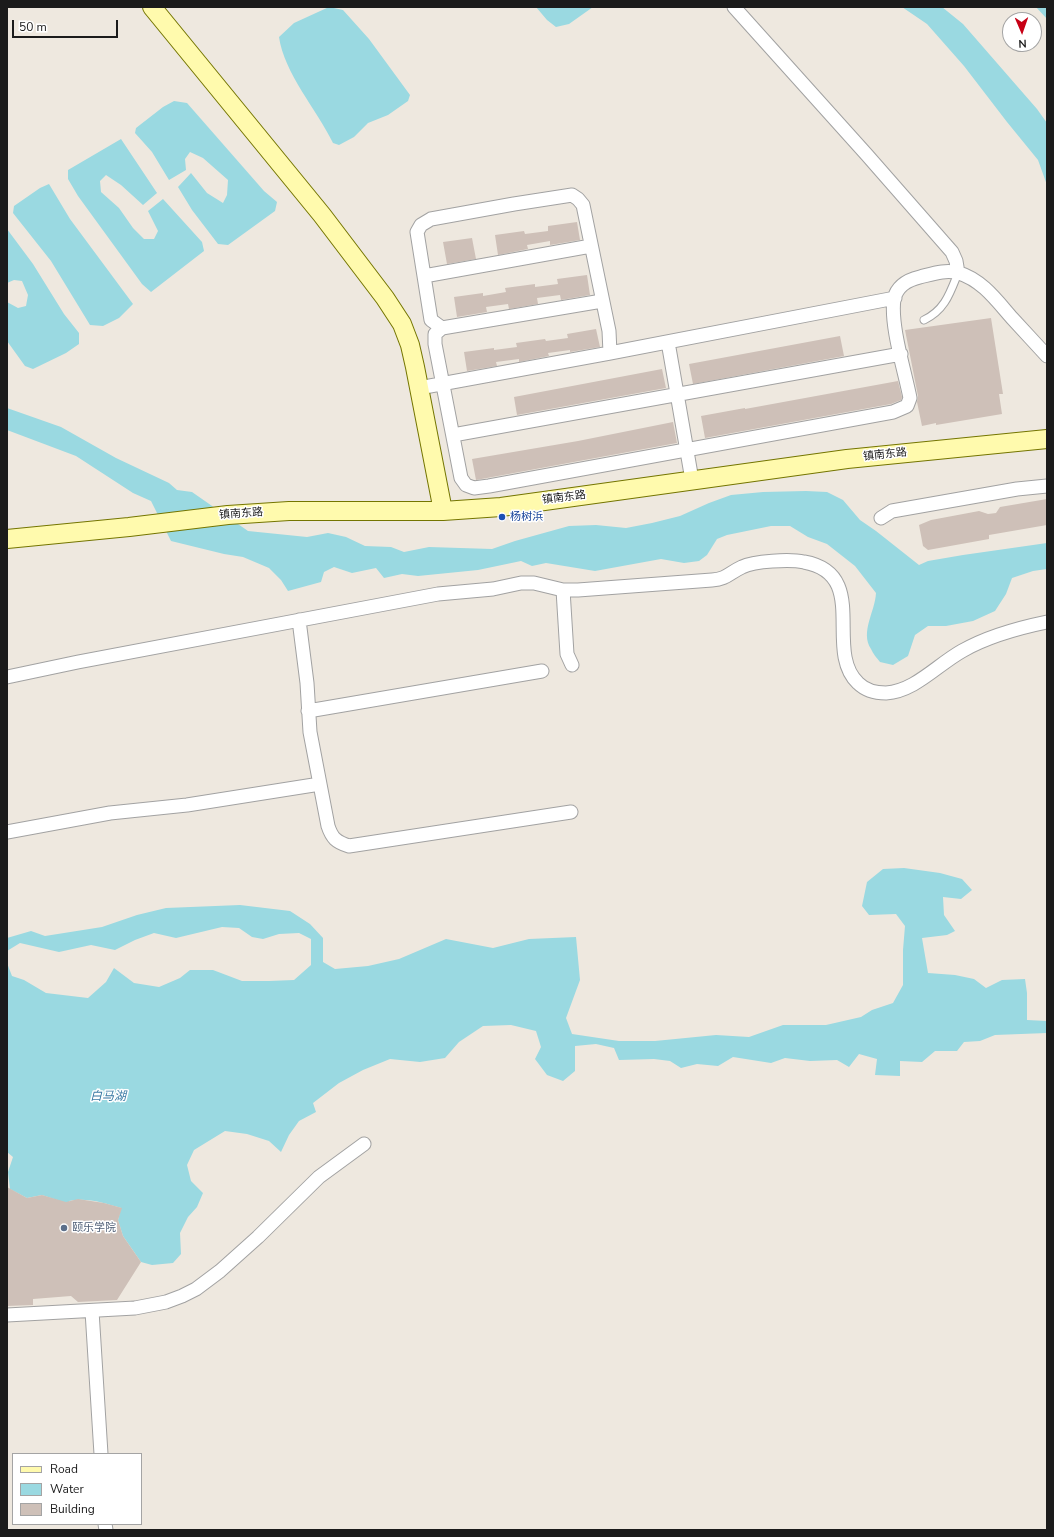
<!DOCTYPE html>
<html>
<head>
<meta charset="utf-8">
<style>
  body { margin:0 }
  #map { position:relative; width:1054px; height:1537px; overflow:hidden; background:#eee8df; font-family:"Nunito Sans",sans-serif }
  canvas { display:block }
  .frame { position:absolute; inset:0; border:8px solid #1b1b1b; pointer-events:none }
  .legend { position:absolute; left:12px; top:1453px; width:130px; height:72px; box-sizing:border-box; background:#fff; border:1px solid #a4a4a4; margin:0; padding:5px 7px; list-style:none; font-size:12px; color:#1b1b1b }
  .legend li { display:flex; align-items:center; gap:8px; height:20px }
  .legend b { width:20px; border:1px solid #a4a4a4 }
  .north { position:absolute; left:1002px; top:12px; width:40px; height:40px; box-sizing:border-box; background:#fff; border:1px solid #a4a4a4; border-radius:50%; rotate:178deg; font-size:11px; font-weight:700; line-height:16px; text-align:center; color:#1b1b1b }
  .north::after { content:''; display:block; margin:auto; width:14px; height:18px; background:#c70015; clip-path:polygon(50% 0,100% 100%,50% 72%,0 100%) }
  .scale { position:absolute; left:12px; top:20px; width:106px; height:18px; box-sizing:border-box; border:2px solid #1b1b1b; border-top:0; padding-left:5px; font-size:12px; line-height:14px; white-space:nowrap; color:#1b1b1b; -webkit-text-stroke:3px #fff; paint-order:stroke }
</style>
</head>
<body>
<div id="map">
<canvas width="1054" height="1537"></canvas>
<div class="frame"></div>
<ul class="legend">
<li><b style="height:5px;background:#fffaad"></b>Road</li>
<li><b style="height:11px;background:#9ad9e1"></b>Water</li>
<li><b style="height:11px;background:#cec0b8"></b>Building</li>
</ul>
<div class="north">N</div>
<div class="scale">50 m</div>
</div>
<script>
const ctx = document.querySelector('canvas').getContext('2d');
ctx.lineJoin = 'round';
function fill(path, color) { ctx.fillStyle = color; ctx.fill(path, 'evenodd'); }
function trace(path, color, width, dash) { ctx.strokeStyle = color; ctx.lineWidth = width; ctx.lineCap = dash ? 'butt' : 'round'; ctx.setLineDash(dash || []); ctx.stroke(path); }
function drawText(font, color, halo, rows, align = 'center') {
  ctx.font = font + ' "Nunito Sans","Noto Sans SC",sans-serif'; ctx.lineWidth = 3; ctx.setLineDash([]); ctx.textBaseline = 'middle'; ctx.strokeStyle = halo; ctx.fillStyle = color; for (const [text, x, y, turn = 0] of rows) {
    ctx.save(); ctx.translate(x, y); ctx.rotate((+turn || 0) * Math.PI / 180); ctx.textAlign = isNaN(turn) ? turn : align; if (halo) ctx.strokeText(text, 0, 0); ctx.fillText(text, 0, 0); ctx.restore();
  }
}
fill(new Path2D(`
  M329,7l14,3 26,29 41,56 -2,6 -20,14 -20,8 -14,14 -15,8 -6,-2c-16,-33 -49,-70 -54,-106l15,-14z
  M536,7h57l-24,17 -13,3 -9,-7z
  M902,7h40l21,17 74,85 10,14v62l-9,-25 -31,-38 -43,-56 -37,-42z
  M1036,7h11v12z
  M174,101l13,2 77,88 13,11 -2,9 -47,34 -10,-1 -26,-34 -14,-23 13,-14 16,20 16,10 4,-8 1,-15 -25,-22 -13,-6 -5,7 1,11 -17,10 -17,-28 -17,-19 1,-5 27,-21z
  M121,139l36,54 -14,12 -22,-20 -15,-10 -6,6 1,11 18,16 14,20 11,11h10l4,-8 -10,-20 15,-12 39,43 2,9 -53,41 -9,-8 -64,-88 -10,-17v-9z
  M49,184l21,35 63,85 -14,14 -16,8 -13,-1 -39,-64 -38,-48 1,-7 26,-18z
  M7,229l26,35 31,50 15,19v11l-13,9 -33,16 -8,-3 -18,-25v-39l11,6 8,-2 2,-11 -6,-14 -8,-1 -7,3z
  M7,408l54,19 55,31 53,25 8,7 15,2 56,39 59,6 21,-4 18,4 19,9 26,1 13,5 25,-5 63,2 23,-8 54,-15 27,-1 30,3 26,-5 28,-7 29,-13 22,-8 32,-3 43,-1 21,1 16,8 17,20 16,11 43,34 9,-4 35,-6 84,-12v26l-14,2 -21,7 -6,16 -11,17 -22,10 -27,5h-18l-13,9 -7,21 -15,9 -13,-3c-3,-4 -7,-8 -9,-13 -11,-17 4,-37 5,-56l-21,-27 -28,-22 -19,-7 -18,-11h-19l-44,9 -10,4 -10,16 -8,6 -15,2 -23,-4 -66,12 -49,-8 -14,3 -11,-5 -43,9 -60,6 -16,-2 -18,4 -8,-10 -24,5 -18,-6 -10,5 -3,10 -33,9 -7,-11 -12,-12 -26,-11 -19,-3 -53,-13 -20,-40 -18,-8 -57,-37 -69,-26z
  M904,868l36,5 22,6 10,11 -11,9 -18,-2 1,18 11,16 -8,4 -25,3 6,35 27,2 19,4 12,9 16,-8 23,-1 2,14v27l20,1v12l-52,2 -15,6 -16,1 -7,9h-22l-13,11 -22,-1v15l-25,-1 2,-16 -18,-5 -10,13 -12,-7 -27,1 -25,-3 -14,5 -38,-6 -15,9 -21,-2 -16,4 -11,-7 -16,-2 -35,1 -5,-12 -18,-4 -21,2v25l-12,10 -16,-6 -12,-16 6,-12 -5,-16 -25,-6 -28,1 -24,16 -14,16 -25,4 -30,-3 -27,11 -24,13 -26,20 3,9 -17,9 -10,14 -8,17 -12,-11 -22,-7 -22,-3 -31,19 -7,15 4,16 12,12 -6,14 -9,10 -8,16 1,21 -8,9 -21,2 -11,-3 -18,-26 -5,-16 3,-12c-16,-5 -35,-11 -52,-7v10l-12,-11 -15,-5 -15,3 -17,-9 -2,-17 5,-15 -6,-5v-189l5,13 12,4 22,13 42,5 18,-16 8,-14 20,15 25,4 21,-9 10,-8h23l29,11h27l25,-1 17,-15v-26l-12,-6 -20,1 -16,5 -11,-2 -13,-9 -17,-1 -46,11 -22,-5 -19,7 -20,10 -24,-5 -32,7 -39,-9 -13,8v-13l24,-7 14,5 57,-9 35,-12 29,-7 74,-3 50,6 20,13 13,14v24l12,7 33,-3 31,-7 47,-20 47,9 36,-9 47,-2 4,43 -14,38 6,16 47,7h36l61,-6 33,2 34,-12h43l35,-8 11,-7 21,-7 10,-18v-35l2,-24 -9,-12 -27,1 -7,-9 5,-24 16,-13z`), '#9ad9e1');
fill(new Path2D(`
  M577,222l3,18 -30,5v-4l-23,4 1,4 -30,6 -3,-20 29,-4 1,3 23,-3v-5z
  M472,238l4,21 -29,5 -4,-22z
  M587,275l3,20 -29,5 -1,-5 -23,3 1,6 -29,5 -1,-5 -22,3 1,5 -30,5 -3,-20 29,-4v3l23,-4 -1,-4 30,-4v3l23,-3 -1,-5z
  M991,318l12,76h-4l3,20 -66,11v-2l-14,3 -5,-24 1,-6 -13,-66z
  M596,329l4,18 -30,5v-2l-22,3 1,3 -30,6v-3l-23,3 1,4 -30,5 -3,-19 30,-4v2l23,-3 -1,-4 29,-4 1,2 22,-3 -1,-4z
  M840,336l4,20 -151,28 -4,-20z
  M662,369l4,19 -149,27 -3,-18z
  M898,381l4,16 -1,3 -10,4 -186,34 -4,-22 44,-8v1z
  M673,422l4,21 -201,37 -4,-21 106,-18z
  M1047,499v26l-58,10v4l-61,11 -5,-4 -4,-21 12,-5 48,-9 9,3 8,-1 4,-6z
  M7,1187l20,11 15,-3 24,7 12,-3 26,4 18,5 -4,12 5,16 18,26 -24,38 -39,2 -7,-6 -38,3v6l-26,1z`), '#cec0b8');
const lane = new Path2D(`
  M924,320c21,-10 26,-27 34,-47`);
const street = new Path2D(`
  M734,7l133,148 85,97 4,9 2,12
  M424,276l167,-30
  M602,301l-160,27 -7,6v10l26,134 5,7 8,3 15,-2 404,-74 14,-6 3,-8c-5,-26 -20,-73 -16,-99 3,-13 13,-19 26,-22 12,-3 26,-8 39,-4 23,7 38,28 53,45 12,13 23,25 35,38
  M442,328l-11,-8 -14,-88 4,-7 10,-6 83,-15 58,-9 6,4 5,6 26,126 1,22
  M668,342l24,138
  M419,388l191,-35 285,-55
  M453,435l448,-81
  M881,518l11,-7 125,-22 30,-3
  M563,590l4,64 5,11
  M299,620l8,63 3,49 18,94c4,12 8,16 21,20l222,-34
  M7,677l71,-15 360,-68 55,-5 28,-6h13l29,7h15l134,-10c15,-1 17,-7 30,-13 12,-6 48,-8 62,-5 67,12 19,88 54,121 7,7 18,10 28,10 29,-2 51,-28 76,-42 26,-15 56,-23 85,-29
  M308,711l234,-40
  M7,832l103,-19 77,-8 133,-21
  M92,1311l9,143
  M7,1315l128,-7 31,-6 16,-6 14,-7 24,-18 38,-34 61,-60 45,-33
  M105,1524l1,6`);
const secondary = new Path2D(`
  M152,7l170,208 63,83 17,26 8,21 5,22 28,144
  M7,539l122,-12 99,-12 61,-4h154l58,-4 346,-48 200,-20`);
trace(lane, '#a2a2a2', 9);
trace(street, '#a2a2a2', 15);
trace(secondary, '#747500', 20);
trace(lane, '#fff', 7);
trace(street, '#fff', 13);
trace(secondary, '#fffaad', 18);
for (const [x, y, r, color] of [
  [502,517,4,"#1a4fb4"],
  [64,1228,4,"#5c6f8a"]
]) { const dot = new Path2D(); dot.arc(x, y, r, 0, 2 * Math.PI); ctx.fillStyle = color; ctx.fill(dot); trace(dot, '#fff', 1.5); }
drawText('11px', '#1b1b1b', '#fff', [
  ["镇南东路",885,455,-6],
  ["镇南东路",564,498,-7],
  ["镇南东路",241,514,-4]
]);
drawText('11px', '#164399', '#fff', [
  ["杨树浜",510,517]
], 'left');
drawText('11px', '#4e5e75', '#fff', [
  ["颐乐学院",72,1228]
], 'left');
drawText('italic 12px', '#3a7aa4', '#fff', [
  ["白马湖",108,1097]
]);
</script>
</body>
</html>
